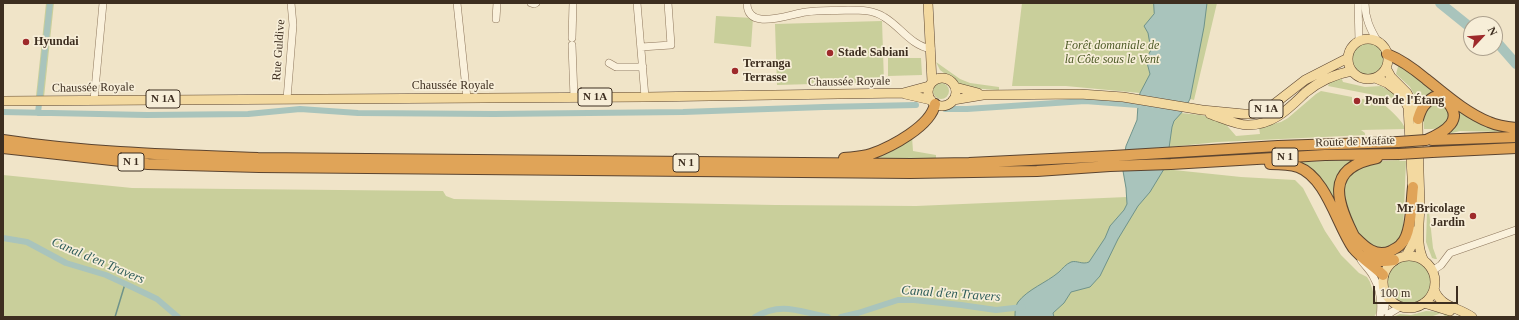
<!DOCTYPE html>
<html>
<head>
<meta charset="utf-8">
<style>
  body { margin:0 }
  #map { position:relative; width:1519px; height:320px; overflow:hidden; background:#f0e4c8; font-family:Georgia,serif }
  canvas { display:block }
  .frame { position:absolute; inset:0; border:4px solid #3d2e20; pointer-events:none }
  .north { position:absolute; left:1463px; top:16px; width:40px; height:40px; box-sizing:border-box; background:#f7eed8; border:1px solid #ada18e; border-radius:50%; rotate:64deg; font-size:11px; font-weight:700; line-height:16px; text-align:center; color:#3d2e20 }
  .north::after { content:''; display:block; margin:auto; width:14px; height:18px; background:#9e2a2b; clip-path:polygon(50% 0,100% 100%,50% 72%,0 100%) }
  .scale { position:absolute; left:1373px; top:286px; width:85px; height:18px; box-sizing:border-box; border:2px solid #3d2e20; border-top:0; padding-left:5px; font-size:12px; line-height:14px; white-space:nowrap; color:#3d2e20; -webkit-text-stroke:3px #f7eed8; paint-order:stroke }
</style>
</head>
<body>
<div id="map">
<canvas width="1519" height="320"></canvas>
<div class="frame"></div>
<div class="north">N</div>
<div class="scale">100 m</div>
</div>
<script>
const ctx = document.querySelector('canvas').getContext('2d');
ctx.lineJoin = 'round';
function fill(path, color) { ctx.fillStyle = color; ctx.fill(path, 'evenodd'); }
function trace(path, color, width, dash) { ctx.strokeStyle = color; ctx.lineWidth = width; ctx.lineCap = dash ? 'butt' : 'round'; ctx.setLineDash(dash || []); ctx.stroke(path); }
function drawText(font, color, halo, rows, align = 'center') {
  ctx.font = font + ' Georgia,serif'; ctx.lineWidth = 3.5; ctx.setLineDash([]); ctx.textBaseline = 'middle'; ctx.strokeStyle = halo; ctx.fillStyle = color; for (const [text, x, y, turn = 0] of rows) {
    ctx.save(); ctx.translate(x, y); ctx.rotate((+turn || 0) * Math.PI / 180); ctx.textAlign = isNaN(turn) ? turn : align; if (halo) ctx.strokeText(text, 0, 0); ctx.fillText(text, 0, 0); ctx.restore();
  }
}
fill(new Path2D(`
  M46,3h8l-10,94 -8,-1z
  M1022,3h195l-23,97 -4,-1 -9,14 20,2 22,6 13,15 24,-2 -1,-7 22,-5 7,-4 28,-24 5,-3 31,6v4l8,3 2,-5c5,1 14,1 19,4 6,3 24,20 24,26l-44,1 4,3v2l-147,7 -49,5 -5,22 77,8 54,3 8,8 22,43 16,24 18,18 8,4 3,5 7,23v7l-3,5h-1371v-142l129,13 311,3 3,5 8,3 321,6 141,1 211,-9c-1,-14 -5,-27 -3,-41 2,-12 10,-22 13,-35 2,-9 1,-19 3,-28l-74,-7h-54z
  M716,16l37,2 -2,29 -37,-4z
  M882,21l2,61 -107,3 -2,-61z
  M1352 59a17 17 0 1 1 34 0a17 17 0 1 1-34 0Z
  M888,58h33l1,17 -34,1z
  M936,62l24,17 10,4 29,4v3l-30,-2 -9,-3 -20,-15z
  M1399,63l44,31 -22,8 -4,-2 -7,-13 -14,-13z
  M1341,77l2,5 22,5 16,-1 7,4 2,-2 11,12 -2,2 -9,-4 -62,-12c1,-5 8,-7 13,-9z
  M933 91a8 8 0 1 1 16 0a8 8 0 1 1-16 0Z
  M1436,102l6,1 7,7v9c-10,11 -13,10 -25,10l-1,-14 7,-11z
  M1456,107l50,25 -46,-1 -8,2 -5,-1z
  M912,137l1,14 23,4v4l-58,-1 -1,-3z
  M1355,160l-9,8 -8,41c-9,-17 -16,-39 -36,-44l-1,-3z
  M1399,160l1,1h6l-3,72 -6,8 1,3 -15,6 -17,-7 -12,-15 -8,-18 -2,-24 5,-11 18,-13z
  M1429,211l4,37 4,11h-2l-3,-1 -6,-16 1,-30z
  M1386 282a23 23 0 1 1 46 0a23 23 0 1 1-46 0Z
  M1426,311l17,1 10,5h-7l-4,-4 -12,4h-37l7,-3 11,1z`), '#c9cf9b');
const water = new Path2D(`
  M1154,3h53l-3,24 -14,72 -6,11 -10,11 -2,6 -4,28 -4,14 -14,23 -12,14 -20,33 -18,37 -10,11 -19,5 -7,11 -11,10 1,4h-39c0,-5 0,-10 3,-15 10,-13 28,-19 41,-30 3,-3 7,-8 12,-10 6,-2 11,3 18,0l16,-24 5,-12 14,-16 3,-6 -1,-16 -3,-17 1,-14 2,-11 11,-26 1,-15 2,-12 10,-19 -4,-15 5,-9 -3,-17 -4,-7 10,-12z`);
fill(water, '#a9c4bc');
trace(water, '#6f938a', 1);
trace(new Path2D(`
  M115,317l10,-33`), '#6f938a', 1.5);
trace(new Path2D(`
  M945,109h22l118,-8 53,4
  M3,112l144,3 101,-1 52,-5 58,4 136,1 189,-2 141,-5 92,-2
  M38,113l12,-110
  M3,238l24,4 39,21 40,12 26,12 25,12 21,18
  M755,317c27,-16 45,-5 73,0
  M841,317l17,-4 40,-13h16l47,5 35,5 27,-3`), '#a9c4bc', 6);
trace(new Path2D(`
  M1440,3l31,25
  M1495,40l21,24`), '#a9c4bc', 10);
const minor = new Path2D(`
  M457,3l10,95
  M531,3l3,1 2,-1
  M637,3l8,94
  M747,3c0,29 42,11 59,9 14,-2 28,-1 42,-2 13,0 25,0 36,7 17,10 26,28 47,32
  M1358,3l1,38
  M1365,3c0,15 5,26 13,39
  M496,19l1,-16
  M572,38l1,-35
  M572,45l2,52
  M641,47l30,-2 -3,-42
  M609,63l7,4h27
  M287,99l6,-74 -2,-22
  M94,100l9,-97
  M1361,260c4,6 9,10 12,16 7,12 9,27 7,41
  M1432,271l9,-6 9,-12 66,-23
  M1384,311l3,-15
  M1388,317l2,-4 10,-6`);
const major = new Path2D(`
  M928,3l4,79
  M1348 59a20 20 0 1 1 40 0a20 20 0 1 1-40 0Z
  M1386,68l5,9 16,16 8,15 3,11c0,28 1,56 2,84 0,19 -5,41 4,58
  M1375,78l12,5 13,10 8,14 5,87
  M928 92a14 14 0 1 1 28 0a14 14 0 1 1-28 0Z
  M955,87l23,6
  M905,94l26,6
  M953,100l30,-5 97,-1 43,3 79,13 42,4h8l17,-6 36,-28 43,-22
  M3,101l642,-4 258,-4 26,-7
  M1210,114c12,4 26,11 38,11 26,0 41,-17 57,-32 13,-11 30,-19 47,-22
  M1383 282a26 26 0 1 1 52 0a26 26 0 1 1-52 0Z
  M1406,256l6,-11 1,-14
  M1434,289c6,18 24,18 38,28
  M1424,303l26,8`);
const highway = new Path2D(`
  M1387,54c15,6 27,15 39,25 19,15 40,34 63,43 9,4 18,5 27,6
  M1418,119c3,-10 6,-16 16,-22l10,2c23,20 1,33 -18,41
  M3,140c85,13 170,15 255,18l653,6 58,-1 144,-7 165,-10 120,-4
  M1432,140l84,-3
  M3,148l145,16 111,3 651,6 127,-2 73,-5 61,-2 154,-9 74,-1
  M1432,152l84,-4
  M844,158c9,-1 18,-1 27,-4 20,-7 60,-28 64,-50
  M1270,164c10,0 19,0 28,3 28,10 39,58 55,81 9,11 21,18 30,27
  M1354,236c10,10 21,22 37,15 3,-2 8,-4 10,-7 11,-10 10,-43 12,-57
  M1356,240c-19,-37 -33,-72 21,-82
  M1367,254c9,8 15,8 27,6`);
trace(minor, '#8d765c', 8);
trace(major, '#5b4430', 10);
trace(highway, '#5b4430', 12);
trace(minor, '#faf1dc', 7);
trace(major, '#f3d9a0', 9);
trace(highway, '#e0a458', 10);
const highwayBridge = new Path2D(`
  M1398,142l28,-2
  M1399,154l33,-2`);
trace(highwayBridge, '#5b4430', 12, []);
trace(highwayBridge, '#e0a458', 10);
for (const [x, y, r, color] of [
  [26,42,4,"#9e2a2b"],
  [830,53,4,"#9e2a2b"],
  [735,71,4,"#9e2a2b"],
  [1357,101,4,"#9e2a2b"],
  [1473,216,4,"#9e2a2b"]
]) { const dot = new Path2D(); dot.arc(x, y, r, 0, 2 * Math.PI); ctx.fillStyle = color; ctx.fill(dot); trace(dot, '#f7eed8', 1.5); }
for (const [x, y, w] of [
  [595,97,34],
  [163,99,34],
  [1266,109,34],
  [1285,157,26],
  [131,162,26],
  [686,163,26]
]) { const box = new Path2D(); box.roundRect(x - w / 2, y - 9, w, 18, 3); ctx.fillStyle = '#f7eed8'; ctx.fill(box); trace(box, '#3d2e20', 1); }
drawText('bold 11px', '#3d2e20', null, [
  ["N 1A",595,97],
  ["N 1A",163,99],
  ["N 1A",1266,109],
  ["N 1",1285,157],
  ["N 1",131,162],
  ["N 1",686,163]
]);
drawText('bold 12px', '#3d2e20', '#f7eed8', [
  ["Hyundai",34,42],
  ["Stade Sabiani",838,53],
  ["Terranga",743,64],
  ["Terrasse",743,78],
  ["Pont de l'Étang",1365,101],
  ["Mr Bricolage",1465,209,"right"],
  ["Jardin",1465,223,"right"]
], 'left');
drawText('italic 12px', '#4d5a26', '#f7eed8', [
  ["Forêt domaniale de",1112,46],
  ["la Côte sous le Vent",1112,60]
]);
drawText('12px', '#3d2e20', '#f7eed8', [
  ["Rue Guldive",279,50,-86],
  ["Chaussée Royale",849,82,-1],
  ["Chaussée Royale",453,86],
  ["Chaussée Royale",93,88,-1],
  ["Route de Mafate",1355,142,-2]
]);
drawText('italic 13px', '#2f5d5a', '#f7eed8', [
  ["Canal d'en Travers",98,261,23],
  ["Canal d'en Travers",951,294,4]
]);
</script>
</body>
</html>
